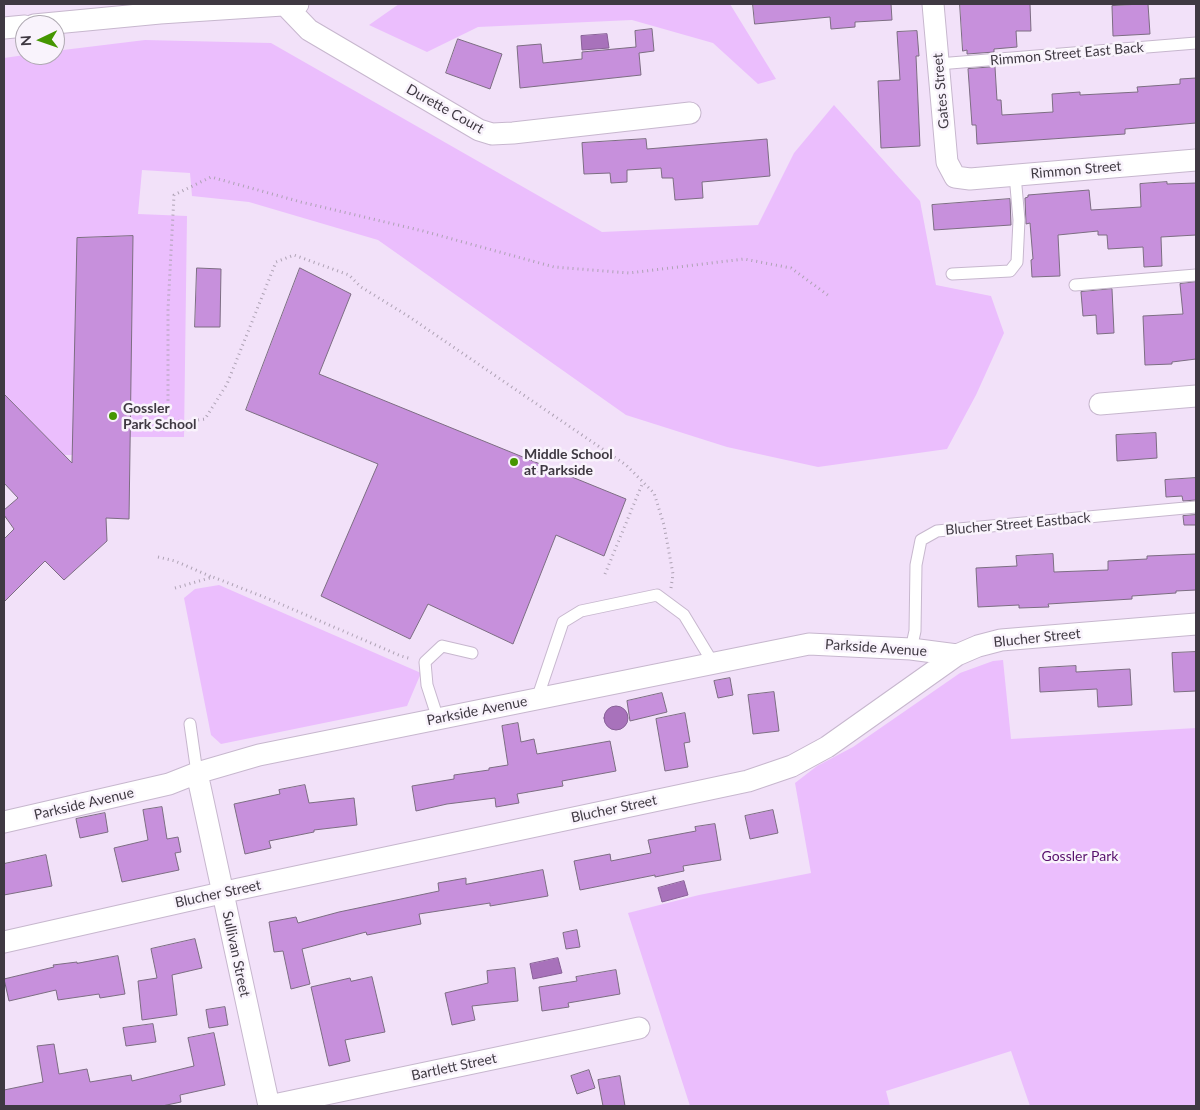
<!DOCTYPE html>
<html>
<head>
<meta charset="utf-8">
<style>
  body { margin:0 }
  #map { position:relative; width:1200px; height:1110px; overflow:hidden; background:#f2e1f9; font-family:Lato,sans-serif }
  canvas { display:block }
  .frame { position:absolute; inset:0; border:5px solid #3f3942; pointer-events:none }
  .north { position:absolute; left:15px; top:15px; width:50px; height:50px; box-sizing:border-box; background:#f9f3fc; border:1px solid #afa9b2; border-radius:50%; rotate:267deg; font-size:14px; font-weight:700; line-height:20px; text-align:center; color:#3f3942 }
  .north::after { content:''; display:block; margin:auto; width:18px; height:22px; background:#459601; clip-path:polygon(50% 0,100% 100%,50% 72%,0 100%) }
</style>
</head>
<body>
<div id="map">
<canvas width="1200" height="1110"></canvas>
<div class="frame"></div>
<div class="north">N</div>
</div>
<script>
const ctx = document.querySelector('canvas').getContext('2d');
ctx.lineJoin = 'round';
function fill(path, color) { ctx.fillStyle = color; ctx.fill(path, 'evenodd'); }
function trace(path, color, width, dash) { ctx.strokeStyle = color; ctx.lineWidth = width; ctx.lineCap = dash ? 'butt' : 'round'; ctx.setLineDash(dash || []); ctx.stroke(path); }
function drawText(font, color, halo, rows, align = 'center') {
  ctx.font = font + ' Lato,sans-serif'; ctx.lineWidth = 5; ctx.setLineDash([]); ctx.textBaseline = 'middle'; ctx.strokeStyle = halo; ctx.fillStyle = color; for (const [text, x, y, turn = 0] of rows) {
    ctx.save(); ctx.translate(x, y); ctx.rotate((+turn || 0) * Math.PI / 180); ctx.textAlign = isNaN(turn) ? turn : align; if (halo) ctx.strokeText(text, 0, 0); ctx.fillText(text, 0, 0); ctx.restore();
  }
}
fill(new Path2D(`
  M399,4h331l46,75 -18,5 -45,-41 -81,-23 -154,7 -51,25 -58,-27z
  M145,40l126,3 331,189 156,-7 36,-72 40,-48 86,96 16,84 55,11 13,37 -28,62 -29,54 -129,18 -91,-20 -101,-32 -248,-175 -129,-38 -57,-6 -2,-23 -48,-3 -4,44 49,2 -3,221h-54l3,-201 -56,2 -4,217h-9l-58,-59h-2v-338l21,-3h30v-4z
  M219,585l202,88 -14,33 -186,38 -10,-9 -27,-137 11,-9z
  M1003,660l8,79 185,-11v378h-166l-19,-55 -125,40 4,15h-200l-62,-193 71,-18 112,-22 -16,-90 22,-17 36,-19 107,-74 33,-12z`), '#ebbefd');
const water = new Path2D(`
  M607,34l2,14 -27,2 -1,-14z
  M604 718a12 12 0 1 1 24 0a12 12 0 1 1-24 0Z
  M684,881l4,14 -26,7 -4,-14z
  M558,958l4,15 -29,6 -3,-15z`);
fill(water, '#a872bb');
trace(water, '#886197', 1);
const building = new Path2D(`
  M753,4h138l1,16 -37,2v5l-24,2 -1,-12 -75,7z
  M960,4h70l1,27h-15l1,16 -23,2v3l-27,2v-4l-4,1z
  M1148,4l2,30 -37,2 -1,-30z
  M652,29l2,22 -15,2 2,22 -121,13 -3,-42 24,-2 2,19 39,-4v-7l54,-5 -1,-16z
  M917,31l2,25h-3l4,90 -39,2 -3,-67 22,-1 -3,-48z
  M458,39l44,15 -12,35 -44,-16z
  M995,67l2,33h4l1,15 51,-3 -1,-18 28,-2v3l58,-3 -1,-5 43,-3v-5l16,-1v45l-71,6v5l-148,10 -1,-19h-4l-4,-56z
  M646,139l1,10 120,-10 3,37 -68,6 1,16 -28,2 -2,-22h-11l-1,-10 -34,2v12l-16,1 -1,-10 -26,1 -2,-31z
  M1167,182v2l29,-1v52l-35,2 1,29 -18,1 -1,-20 -35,2 -1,-14h-9v-4l-40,4 2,41 -28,1 -1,-17 2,-1 -3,-36 -4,1 -1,-26 3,-1v-2l61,-5 2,20 50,-3 -1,-23z
  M1010,199l1,26 -77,5 -2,-25z
  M133,236l-4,283 -23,-1 1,23 -43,39 -19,-19 -41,41v-63l10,-10 -10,-14v-5l14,-12 -14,-15v-89l68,69 5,-225z
  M197,268l24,1 -1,58h-25z
  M300,268l51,26 -32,80 307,125 -22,57 -48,-21 -43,109 -85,-40 -18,35 -89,-43 57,-132 -132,-54z
  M1196,282v77l-24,3v2l-27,1 -2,-49 40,-2 -3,-30z
  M1112,289l2,44 -17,1 -1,-19 -13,1 -2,-24z
  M1156,433l1,25 -40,3 -1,-26z
  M1196,478v22l-13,1 -1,-5 -16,1 -1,-17z
  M1196,515v10h-12l-1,-9z
  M1053,554l1,18 54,-2v-9l39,-2v-3l49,-2v36l-20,1v2l-44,3v3l-84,5 1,3 -30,1v-3l-41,2 -2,-39 41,-2 -1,-10z
  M1196,652v39l-22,1 -2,-39z
  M1076,666v6l54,-3 2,36 -34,2 -1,-18 -57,3 -1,-24z
  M730,678l3,17 -15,3 -4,-17z
  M774,692l5,39 -26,3 -5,-39z
  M662,693l5,19 -37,9 -3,-20z
  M685,713l5,29 -6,1 4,24 -23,4 -9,-52z
  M518,723l3,19 13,-3 3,15 73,-13 6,30 -54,10 1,5 -46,8 2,9 -23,4 -1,-9 -48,6 -31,7 -4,-25 42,-7v-4l35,-5v-2l19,-3 -6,-39z
  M305,785l4,18 45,-5 3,27 -43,5v2l-45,9 2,7 -26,6 -11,-50 46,-10 -1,-4z
  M162,807l5,32 11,-2 3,15 -6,1 4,17 -57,12 -8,-34 34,-8 -5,-30z
  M773,810l5,23 -28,6 -5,-23z
  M105,813l3,19 -28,6 -4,-19z
  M715,824l6,36 -38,6 1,5 -29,6v-2l-75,15 -6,-29 36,-7 1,7 40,-8 -3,-13 48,-9 -1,-4z
  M46,855l6,31 -48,9v-31z
  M543,870l5,26 -58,10v-3l-71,11 2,10 -54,11 -1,-3 -64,17 8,35 -19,5 -8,-38 -9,1 -5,-30 27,-5 2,6 41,-11 100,-21 -1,-8 28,-5v6z
  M577,930l3,17 -14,2 -3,-16z
  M195,939l7,29 -30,7 5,40 -35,5 -4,-39 19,-3 -6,-29z
  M118,956l7,38 -25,4 -1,-4 -41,6 -2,-10 -47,11 -5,-22 50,-12 -1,-2 24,-3v1z
  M515,968l3,33 -46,5 3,14 -23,5 -7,-32 43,-10 -1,-12z
  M616,970l4,24 -52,9 1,4 -27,4 -3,-24 38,-6 -1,-4z
  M372,977l13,55 -40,8 5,21 -21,5 -18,-79 39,-9 1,3z
  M225,1007l3,18 -19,3 -3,-18z
  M153,1024l3,18 -30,4 -3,-18z
  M214,1033l11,52 -45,10 1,7 -19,4h-158v-16l39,-8 -6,-36 17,-2 5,30 28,-5 3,13 41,-7 1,6 62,-15 -6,-28z
  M589,1070l6,18 -18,6 -6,-18z
  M620,1076l5,30h-22l-5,-26z`);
fill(building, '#c790dc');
trace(building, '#7c6d82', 1);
const lane = new Path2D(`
  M938,64l258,-21
  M952,274l58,-3 7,-9 2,-42 -4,-45
  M1075,285l121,-10
  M911,649l4,-18 1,-66 5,-25 16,-9 259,-24
  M537,699l26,-77 18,-11 76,-16 27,20 29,48
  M438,719l-11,-34 -2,-23 17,-16 30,7
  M190,724l7,49`);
const street = new Path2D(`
  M933,4l14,158 8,15 15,2 226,-19
  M285,5l24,25 170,100 13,4 21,-1 177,-20
  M34,25l126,-12 138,-9
  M4,28l21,-2
  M1100,404l96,-8
  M197,773l72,333 370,-78
  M4,822l165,-38 28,-11 62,-18 550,-111 102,5 46,6
  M4,942l235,-53 509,-108 44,-15 35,-19 130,-92 21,-9 23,-6 195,-16`);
trace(lane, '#c7b7ce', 13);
trace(street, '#c7b7ce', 23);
trace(new Path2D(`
  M158,557l17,4 37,16
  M605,574l38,-92
  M175,588l38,-11 56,22 132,57 11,3
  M671,588l2,-14 -9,-49 -10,-32 -28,-28 -218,-149 -47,-29 -12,-12 -55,-20 -18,7 -49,122 -22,35 -21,3 -16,-3v-110l6,-114 37,-18 90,25 122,29 131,36 75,6 115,-14 47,9 38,28`), '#aea2b4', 3, [1, 4]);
trace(lane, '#fff', 11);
trace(street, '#fff', 21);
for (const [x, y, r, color] of [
  [113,416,5,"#459601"],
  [514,462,5,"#459601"]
]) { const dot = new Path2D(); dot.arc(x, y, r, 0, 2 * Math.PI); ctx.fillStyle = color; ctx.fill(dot); trace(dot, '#f9f3fc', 2); }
drawText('14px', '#3f3942', '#f9f3fc', [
  ["Rimmon Street East Back",1067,54,-5],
  ["Gates Street",941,91,-95],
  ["Durette Court",445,109,29],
  ["Rimmon Street",1076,170,-5],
  ["Blucher Street Eastback",1018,524,-5],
  ["Blucher Street",1037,638,-6],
  ["Parkside Avenue",876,648,4],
  ["Parkside Avenue",477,711,-11],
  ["Parkside Avenue",84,804,-13],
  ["Blucher Street",614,809,-12],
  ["Blucher Street",218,894,-12],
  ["Sullivan Street",236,954,78],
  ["Bartlett Street",454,1067,-12]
]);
drawText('bold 14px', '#3f3942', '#f9f3fc', [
  ["Gossler",123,408],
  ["Park School",123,424],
  ["Middle School",524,454],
  ["at Parkside",524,470]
], 'left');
drawText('14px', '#57106c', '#f9f3fc', [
  ["Gossler Park",1080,856]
]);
</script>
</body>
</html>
